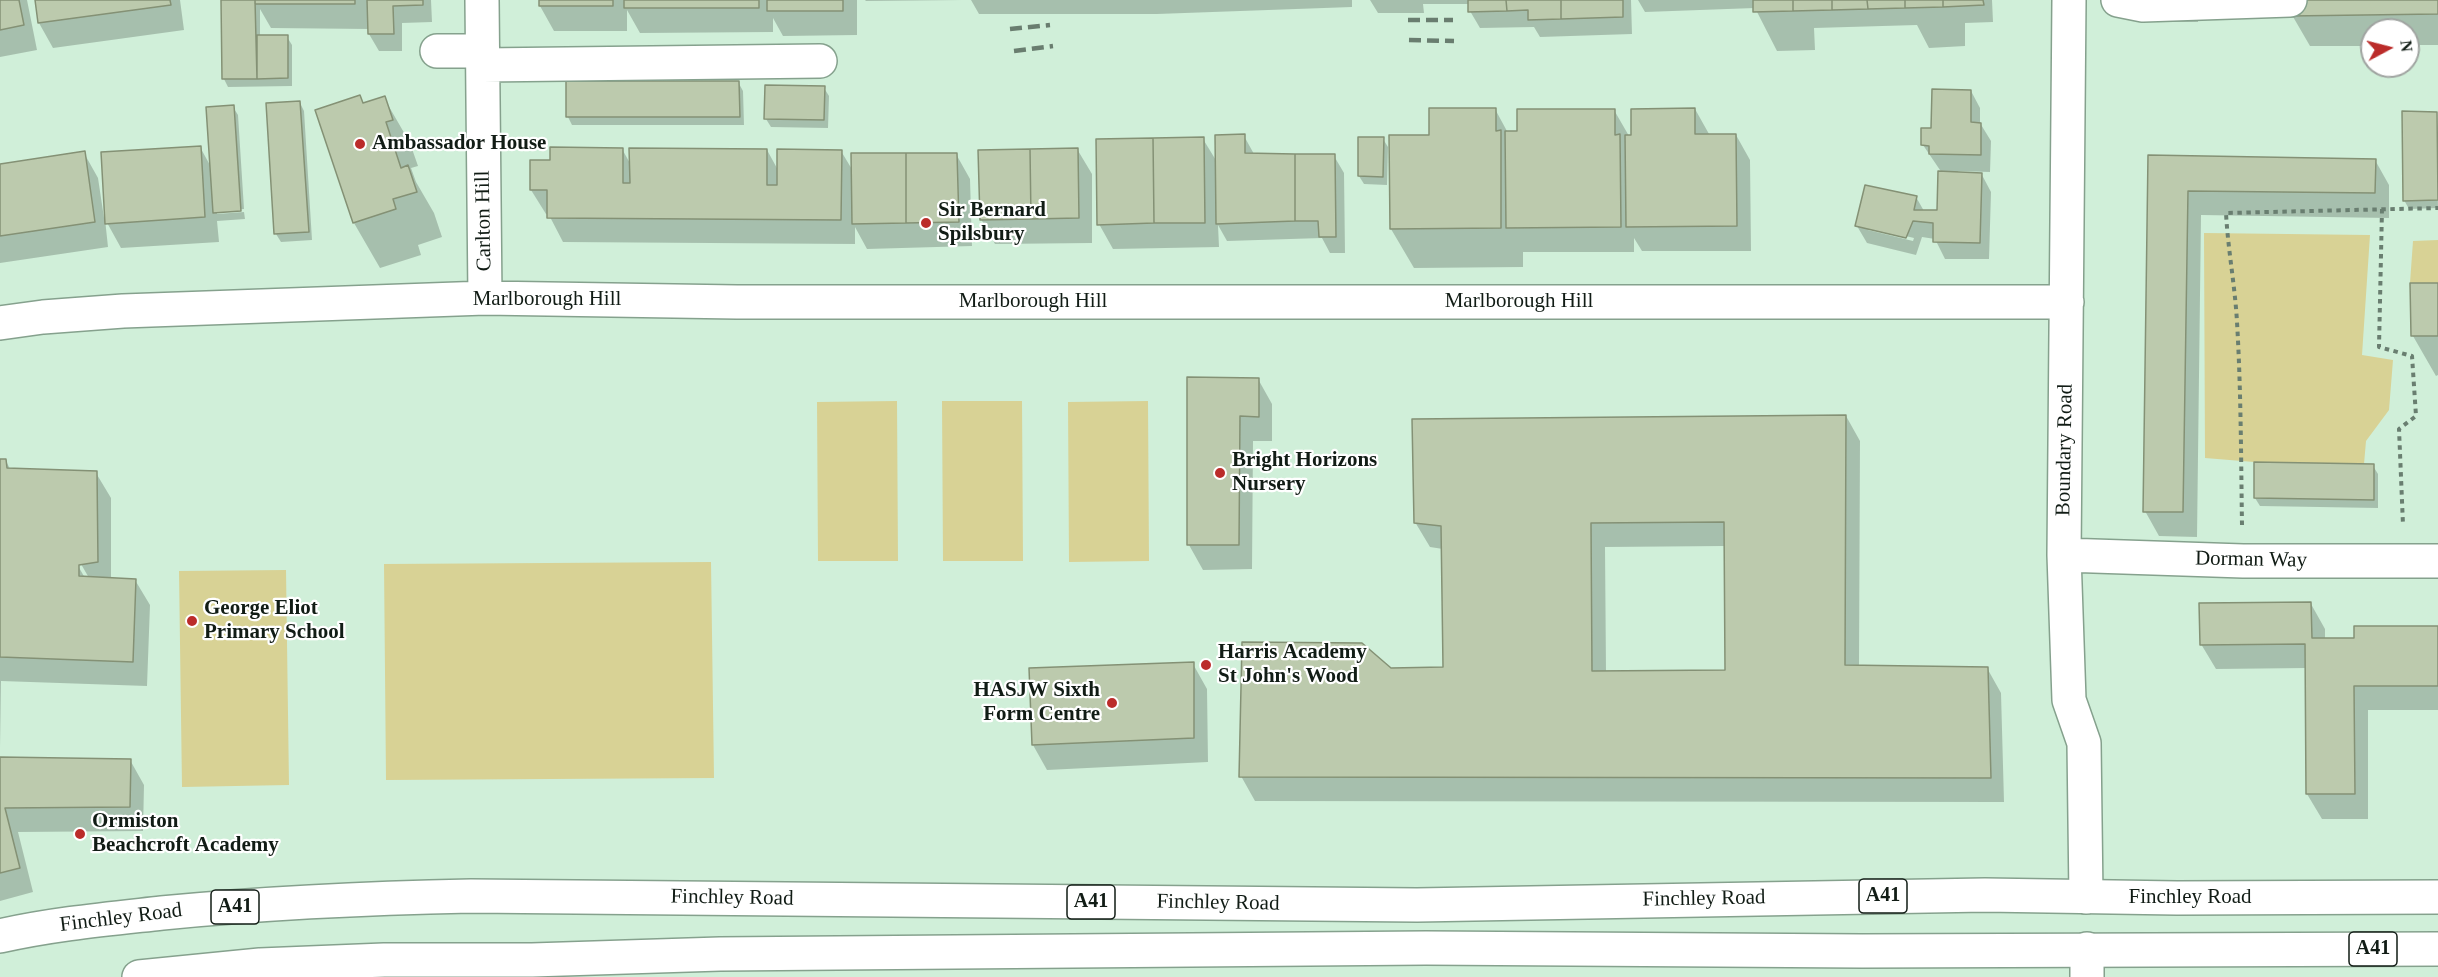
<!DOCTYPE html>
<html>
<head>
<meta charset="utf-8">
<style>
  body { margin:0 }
  #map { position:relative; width:2438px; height:977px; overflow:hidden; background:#d0efd9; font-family:Georgia,serif }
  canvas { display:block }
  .north { position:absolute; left:2360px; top:18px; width:60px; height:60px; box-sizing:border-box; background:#fff; border:2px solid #a0a4a1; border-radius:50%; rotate:83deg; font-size:16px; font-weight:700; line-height:24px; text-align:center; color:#111c15 }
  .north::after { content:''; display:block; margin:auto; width:21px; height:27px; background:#bb2c2a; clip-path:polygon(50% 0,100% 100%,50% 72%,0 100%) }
</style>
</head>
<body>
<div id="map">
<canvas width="2438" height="977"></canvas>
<div class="north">N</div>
</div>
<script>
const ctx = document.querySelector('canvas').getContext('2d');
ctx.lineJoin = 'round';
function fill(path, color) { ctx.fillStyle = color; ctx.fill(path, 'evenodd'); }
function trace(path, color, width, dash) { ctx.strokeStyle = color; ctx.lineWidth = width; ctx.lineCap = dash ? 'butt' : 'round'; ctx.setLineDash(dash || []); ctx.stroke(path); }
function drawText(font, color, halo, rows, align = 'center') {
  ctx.font = font + ' Georgia,serif'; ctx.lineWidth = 4.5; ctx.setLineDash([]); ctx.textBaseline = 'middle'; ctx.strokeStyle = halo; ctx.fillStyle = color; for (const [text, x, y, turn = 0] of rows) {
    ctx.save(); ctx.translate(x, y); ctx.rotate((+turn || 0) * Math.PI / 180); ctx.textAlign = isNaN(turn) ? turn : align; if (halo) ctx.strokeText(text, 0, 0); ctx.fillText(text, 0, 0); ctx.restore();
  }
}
fill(new Path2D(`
  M2204,233l166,2 -8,120 31,5 -4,50 -23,31 -2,23 -110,-2 -49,-4z
  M2438,240v43h-28l3,-42z
  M897,401l1,160h-80l-1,-159z
  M942,401h80l1,160h-80z
  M1148,401l1,160 -80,1 -1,-160z
  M711,562l3,216 -328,2 -2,-216z
  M286,570l3,215 -107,2 -3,-216z`), '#d8d295');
fill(new Path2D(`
  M0,0h27l10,50 -37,7z
  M36,0h144l4,30 -131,18 -14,-25z
  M222,0h209l1,22 -30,1v28h-23l-10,-17v-5l-98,-1 -11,-19v28h27l5,8v41l-64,1 -4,-8z
  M540,0h317v35l-74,1 -10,-18v14l-133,1 -13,-23v21h-73l-14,-25z
  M865,0h98l-97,1z
  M971,0h381v7l-195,7h-178z
  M1370,0h261l1,34 -92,3 -6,-10 -54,1 -10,-17v-7h-47l1,9h-46z
  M1638,0h354l1,22 -28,1v23l-36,2 -12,-23 -103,3 1,22 -38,1 -22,-43 -110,4z
  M2438,0v45h-30v-15h-36v16h-62l-18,-31 -94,-2v9h-26l-6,-10z
  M738,82l5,9 1,34h-172l-4,-8z
  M824,88l5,8 -1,32 -57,-1 -5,-8z
  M1971,91l9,17v15l11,18 -1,31 -32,-1v3l24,1 9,17 -2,67h-44l-10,-20 -13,-2 -6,18 -49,-12 -10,-17 59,-29 8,14h14l4,-38 -19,-28 9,-15zM1868,227l46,11 -1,3 -45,-11z
  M384,98l26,45 8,23 -7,2 5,14 18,31 8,24 -24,8 3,10 -41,13 -26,-45 -37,-112 47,-6z
  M300,103l4,8 8,129 -31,2 -5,-8z
  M233,107l5,8 6,94 -27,2v3l27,-2 1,7 -28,2 2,21 -98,6 -16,-29 3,28 -108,16v-98l84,-12 14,25 6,40h2l94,-71 11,20z
  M1495,109l13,24 11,-1 95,-22 15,26 66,-27 14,25 27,1 14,25 1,91h-109l-8,-13v14h-111v15l-109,1 -23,-39 40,-92z
  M2436,113l2,95 -29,1 -5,-9z
  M1244,136l10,18 80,2 10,17 1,80h-15l-8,-15 -95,3 -9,-16 1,22 -106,2 -14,-25 104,-85 14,23z
  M1360,138l23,1 5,8 -1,38 -23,-1 -5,-8z
  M622,149l9,16 136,-15 11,20 63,-19 12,20 103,-17 14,25 2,67 -105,3 -12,-22v17l-292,-2 -14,-27 -3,-1 -15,-24 21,-28z
  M1077,149l15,25v69l-97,1 -14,-25z
  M2150,157l225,3 14,25v33l-188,-3 -4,322 -38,-1 -14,-25z
  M2438,284v91l-2,1 -23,-40z
  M1189,379h69l14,25v37h-19l-1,128 -49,1 -14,-25z
  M1846,416l14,25 -1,226 128,1 14,25 3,109 -749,-1 -14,-25 150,-107 54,-1 -2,-119 -13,-2 -15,-25zM1725,546l1,125 -120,1 -1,-125z
  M0,461h6l4,8 86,4 15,25v81l24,1 15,25 -3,81 -146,-5 -1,67zM77,557l12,21h-4l-11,-19z
  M2373,466l5,8v34l-118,-2 -5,-8z
  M2311,604l14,25v11h30l83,-12v82h-70v109h-46l-15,-25v-126l-91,1 -15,-25z
  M1193,664l14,25 1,73 -161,8 -14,-25 -2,-75z
  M0,759l130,1 14,25 -1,46 -125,1 15,60 -33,9z`), '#0003');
const building = new Path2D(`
  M0,0h19l5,25 -24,5z
  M35,0h135l1,5 -133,18z
  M221,0h34l2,79h-35z
  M255,0h100v4h-100z
  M367,0h56v5l-30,1 1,28h-26z
  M539,0h74v6h-74z
  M624,0h135v8h-135z
  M767,0h76v11h-76z
  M1468,0h38l1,11 -39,1z
  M1506,0h55v19l-33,1v-10l-21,1z
  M1561,0h62v17l-62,2z
  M1753,0h40v11l-40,1z
  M1793,0h39v10l-39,1z
  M1832,0h35l1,9 -36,1z
  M1867,0h38v8l-37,1z
  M1905,0h38v7l-38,1z
  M1943,0h40l1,5 -41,2z
  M2290,0h148v14l-148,2z
  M257,35h31v43l-31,1z
  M566,81h173l1,36h-174z
  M765,85l60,1 -1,34 -60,-1z
  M1932,89l39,1v32l10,1v32l-52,-1v-8l-8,-1v-17h10z
  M360,95l3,8 22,-7 8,24 -7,2 15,46 7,-3 9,27 -24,7 3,10 -43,14 -38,-113z
  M300,101l9,131 -35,2 -8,-131z
  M234,105l7,106 -28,2 -7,-106z
  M1429,108h67v23l5,-1v98l-111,1 -1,-94h40z
  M1695,108v26h41l1,92 -111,1 -1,-92h6v-26z
  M1517,109h98v26l5,-1 1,93 -115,1 -1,-97h12z
  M2402,111l35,1 1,88 -35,1z
  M1245,134v19l50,1v67l-79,3 -1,-89z
  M1204,137l1,86h-51l-1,-85z
  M1358,137h26l-1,40 -25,-1z
  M1153,138l1,85 -57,2 -1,-86z
  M201,146l4,71 -100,7 -4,-72z
  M550,147l73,1v35h7l-1,-35 138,1v36h10v-36l65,1 -1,70 -294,-2v-28h-17v-30h20z
  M1078,148l1,70 -48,1 -1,-70z
  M1030,149l1,70 -51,1 -2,-70z
  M85,151l10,71 -95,14v-72z
  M851,153h55v70l-54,1z
  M906,153h51l2,69 -53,1z
  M1295,154h40l1,83h-17l-1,-16h-23z
  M2148,155l228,4 -1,34 -187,-2 -5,321h-40z
  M1938,171l44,2 -2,70 -47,-1v-19l-20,-2 -7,17 -51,-12 10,-41 52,11 -3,14h23z
  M2410,283h28v53h-27z
  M1187,377l72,1v39l-19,-1 -1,129h-52z
  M1846,415l-1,250 143,2 3,111 -752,-1 3,-135 120,1 29,25 52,-1 -2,-141 -27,-3 -2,-104zM1724,522l1,148 -133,1 -1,-148z
  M0,459h6l1,9 90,3 1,91 -19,3v11l57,3 -3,83 -133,-5z
  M2254,462l120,2v36l-120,-2z
  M2311,602l1,36h42v-12h84v60h-84l1,108h-49l-1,-150 -105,1 -1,-42z
  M1194,662v76l-162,7 -3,-77z
  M0,757l131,2 -1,48 -125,1 15,60 -20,5z`);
fill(building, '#bccaad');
trace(building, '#849175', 1.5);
const minor = new Path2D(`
  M482,0l3,298
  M2069,0l-5,555 5,145 15,43 2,154
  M2118,0l25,5 147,-5
  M437,51h45
  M483,65l337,-4
  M0,323l43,-6 80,-6 362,-13 252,4h1330
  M2064,555l179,6h195
  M2087,949v28`);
const highway = new Path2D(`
  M0,936c53,-12 108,-17 162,-23 103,-10 206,-15 309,-17l946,9 568,-10 192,3 261,-1
  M139,977l121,-12 124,-5h148l188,-6 706,-6 436,3 576,-2`);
trace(minor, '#85a18d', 36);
trace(highway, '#85a18d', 36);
trace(new Path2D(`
  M2382,209l-3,138 33,9 4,60 -17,13 4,96
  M2242,525c-1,-68 -1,-135 -5,-203 -2,-36 -9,-72 -11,-109l212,-5`), '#697e70', 4, [4.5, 4.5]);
trace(minor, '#fff', 33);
trace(highway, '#fff', 33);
trace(new Path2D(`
  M1408,20h45
  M1010,29l40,-4
  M1409,40l45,1
  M1014,51l39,-5`), '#697d6f', 4.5, [12, 6]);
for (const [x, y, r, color] of [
  [360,144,6,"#bb2c2a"],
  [926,223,6,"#bb2c2a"],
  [1220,473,6,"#bb2c2a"],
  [192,621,6,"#bb2c2a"],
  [1206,665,6,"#bb2c2a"],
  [1112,703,6,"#bb2c2a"],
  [80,834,6,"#bb2c2a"]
]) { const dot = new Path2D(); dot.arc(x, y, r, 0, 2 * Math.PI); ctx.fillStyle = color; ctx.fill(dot); trace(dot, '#fff', 2); }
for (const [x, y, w] of [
  [1883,896,48],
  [1091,902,48],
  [235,907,48],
  [2373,949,48]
]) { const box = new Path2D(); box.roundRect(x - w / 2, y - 17, w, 34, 4.5); ctx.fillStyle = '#fff'; ctx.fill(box); trace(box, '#111c15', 1.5); }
drawText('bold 20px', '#111c15', null, [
  ["A41",1883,896],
  ["A41",1091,902],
  ["A41",235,907],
  ["A41",2373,949]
]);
drawText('bold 21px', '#111c15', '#fff', [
  ["Ambassador House",372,144],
  ["Sir Bernard",938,211],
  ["Spilsbury",938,235],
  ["Bright Horizons",1232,461],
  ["Nursery",1232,485],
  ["George Eliot",204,609],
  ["Primary School",204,633],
  ["Harris Academy",1218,653],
  ["St John's Wood",1218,677],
  ["HASJW Sixth",1100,691,"right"],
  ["Form Centre",1100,715,"right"],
  ["Ormiston",92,822],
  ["Beachcroft Academy",92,846]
], 'left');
drawText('21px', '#111c15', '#fff', [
  ["Carlton Hill",484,221,-91],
  ["Marlborough Hill",547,299],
  ["Marlborough Hill",1033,301],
  ["Marlborough Hill",1519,301],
  ["Boundary Road",2065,450,-89],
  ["Dorman Way",2251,560,1],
  ["Finchley Road",2190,897],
  ["Finchley Road",732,898,1],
  ["Finchley Road",1704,899,-1],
  ["Finchley Road",1218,903,1],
  ["Finchley Road",121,918,-7]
]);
</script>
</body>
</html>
